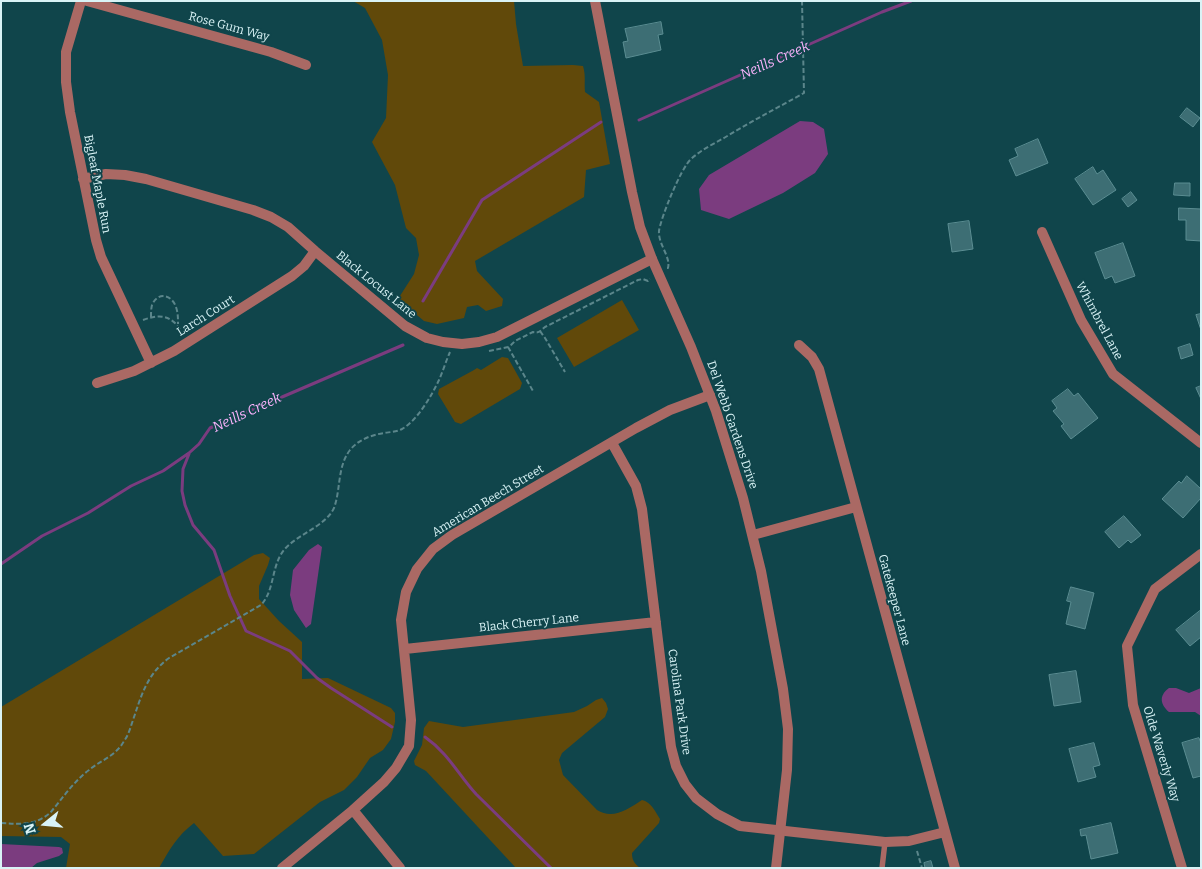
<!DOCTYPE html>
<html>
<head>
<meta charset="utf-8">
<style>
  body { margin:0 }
  #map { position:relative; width:1202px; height:869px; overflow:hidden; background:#10454b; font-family:Bitter,serif }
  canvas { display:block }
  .frame { position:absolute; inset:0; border:2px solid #d9f3f6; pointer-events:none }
  .north { position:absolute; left:20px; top:799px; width:50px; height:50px; -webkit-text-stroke:4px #10454b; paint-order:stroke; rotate:253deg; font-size:14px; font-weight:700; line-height:20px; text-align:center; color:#d9f3f6 }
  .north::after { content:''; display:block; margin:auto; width:18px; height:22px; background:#d9f3f6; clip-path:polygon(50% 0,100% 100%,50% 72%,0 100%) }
</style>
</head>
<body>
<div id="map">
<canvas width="1202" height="869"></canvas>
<div class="frame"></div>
<div class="north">N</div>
</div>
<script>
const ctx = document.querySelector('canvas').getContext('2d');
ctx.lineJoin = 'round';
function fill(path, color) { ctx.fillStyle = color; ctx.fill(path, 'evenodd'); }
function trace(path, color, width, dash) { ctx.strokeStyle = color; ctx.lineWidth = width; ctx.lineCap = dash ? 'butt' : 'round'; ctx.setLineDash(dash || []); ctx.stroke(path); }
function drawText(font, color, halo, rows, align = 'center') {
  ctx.font = font + ' Bitter,serif'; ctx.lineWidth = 4; ctx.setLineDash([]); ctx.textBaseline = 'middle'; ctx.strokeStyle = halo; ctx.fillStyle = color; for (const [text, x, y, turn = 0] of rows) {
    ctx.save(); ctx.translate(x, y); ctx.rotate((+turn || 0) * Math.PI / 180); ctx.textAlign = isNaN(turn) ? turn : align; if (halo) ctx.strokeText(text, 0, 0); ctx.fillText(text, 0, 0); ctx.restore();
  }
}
fill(new Path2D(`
  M353,1h161l2,23 7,42 50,-1 10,1c3,10 1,16 2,26l14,10 11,62 -24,6 -2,27 -109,64 2,10 26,28 -1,7 -16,5 -8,-6 -11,2 -3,11 -27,6 -13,-3 -26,-22 16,-25 5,-19 -3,-17 -10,-10 -11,-43 -23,-43 14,-24 2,-43 -6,-35 -17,-32z
  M622,300l17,30 -65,37 -17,-29z
  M502,357l6,1 14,25 -2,6 -59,35 -6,-2 -17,-28 1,-5 35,-19 3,-2 4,2z
  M263,553l7,5 -2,7 -9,21v13l20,22 23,21v37l26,-1 63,30 4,5v9l-4,17 -8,11 -13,8 -13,19 -13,13 -24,12 -66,52 -31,2 -29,-33c-17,13 -24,26 -35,45h-93l4,-24 -9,-7 -60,-1v-129l253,-152z
  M602,698l4,5 2,6 -3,8 -43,36 -3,7 4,15 34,35c16,10 31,-1 45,-10 9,2 13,11 18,19l-1,4 -27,30c0,7 2,10 8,15h-124l-90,-97 -11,-6 -1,-4 8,-16 2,-17 5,-7 34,6 111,-15 13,-6 9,-6z`), '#61490a');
fill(new Path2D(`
  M800,121l13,1 11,7 4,25 -13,19 -32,20 -54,26 -28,-9 -2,-21 10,-14z
  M318,544l4,3 -11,77 -5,4 -12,-18 -4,-15 3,-25 16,-20z
  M1169,688h7l13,5 12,-5v28l-6,-4h-26c-8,-7 -11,-16 0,-24z
  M1,844l58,3 3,1 1,5 -4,3 -22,7 -6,5h-30z`), '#7b3c7f');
trace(new Path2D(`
  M639,120l243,-108 29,-11
  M423,301l59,-101 119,-78
  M189,454l-6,15 -1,22 3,14 8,20 21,25 16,46 16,35 44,20 27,27 14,10 61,39
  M1,564l41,-28 46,-23 43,-27 32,-15 26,-18 10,-9 11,-16 193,-83
  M425,737c23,16 33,37 51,57l75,74`), '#7b3c7f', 3);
const building = new Path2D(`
  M661,22l2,12 -5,1 3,15 -35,8 -3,-16 5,-1 -3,-12z
  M1187,108l13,10 -7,9 -13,-10z
  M1038,139l10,24 -32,13 -7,-16 9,-4 -3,-7z
  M1093,167l4,7 6,-4 13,20 -23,15 -18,-26z
  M1175,183h15v13l-16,-1z
  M1131,192l6,8 -9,7 -6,-8z
  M1179,208l22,1v32l-15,-1v-20h-7z
  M969,221l4,28 -21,3 -4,-28z
  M1123,243l12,33 -20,7 -3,-7 -7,3 -10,-26z
  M1201,314v16l-5,-15z
  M1190,344l3,11 -12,4 -3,-11z
  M1201,386v13l-5,-11z
  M1068,389l6,7 4,-3 20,25 -27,21 -10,-13 3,-2 -11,-13 4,-3 -5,-7z
  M1187,476l14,13v9l-18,20 -21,-19 17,-18 2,2z
  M1124,516l17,19 -10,8 -3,-3 -9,8 -14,-16z
  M1071,587l23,6 -9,36 -19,-5 5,-22 -4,-1z
  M1201,610v27l-11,9 -14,-16z
  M1076,671l5,31 -27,4 -5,-31z
  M1199,738l2,5v33l-8,2 -11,-35z
  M1094,743l6,22 -7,2 3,10 -18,5 -9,-33z
  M1111,823l7,30 -27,6 -5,-24 -5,1 -1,-6z
  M931,861l2,7h-8l-1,-5z`);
fill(building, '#3d6e74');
trace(building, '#5b8d92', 1);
trace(new Path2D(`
  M667,268h1c3,-11 -10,-24 -9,-37 2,-14 22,-63 32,-72 10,-9 22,-15 33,-21 26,-16 53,-30 80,-45l-2,-92
  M151,317c0,-4 0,-8 1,-12 6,-14 20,-10 24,2 2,6 2,11 2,17
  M143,320c19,-7 29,-4 40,13
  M540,331l5,7 20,34
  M508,347l25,44
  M489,351l19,-4 3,-2 4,-4 18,-9c6,2 8,-2 12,-5l93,-47 5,-1 5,2 2,-2
  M1,823c20,1 33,3 49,-10 12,-14 24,-32 39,-43 12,-10 27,-14 35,-29 4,-5 6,-12 8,-18 9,-26 14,-48 37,-65l92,-53c14,-15 10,-39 23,-55 13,-16 41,-23 50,-42 7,-19 3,-41 16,-58 8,-10 21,-15 34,-17 6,-1 12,-1 18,-4 15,-8 30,-34 37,-49 4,-9 7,-19 11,-28
  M917,851l5,17`), '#5b868b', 2, [5, 2.5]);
trace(new Path2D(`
  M882,868l3,-26`), '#aa6964', 5.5);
trace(new Path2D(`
  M81,1l-15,51v30l4,30 26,128 5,17 50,106
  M87,1l184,51 35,13
  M83,179l23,-5 19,1 21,4 107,31 18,7 17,10 27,24 90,75 22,12 16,4 19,2 17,-2 18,-5 155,-78
  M1042,232l39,88 32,54 88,69
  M799,345l13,12 7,12 136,499
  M97,383l37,-12 40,-20 118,-75 12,-10 11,-15
  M612,443l24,43 6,23 29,238 5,19 9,18 11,14 21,16 23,12 145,16 24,-1 36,-9
  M753,535l103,-28
  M405,649l251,-27
  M353,810l47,58
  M282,868l71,-58 31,-28 12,-14 13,-22 2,-26 -10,-100 5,-28 11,-23 16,-20 19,-14 184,-107 34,-18 40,-15
  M1182,868l-49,-163 -6,-59 28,-57 46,-35`), '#aa6964', 10);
trace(new Path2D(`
  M595,1l37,191 8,35 12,32 39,88 25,64 27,87 18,73 22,118 5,40 -1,41 -11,98`), '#aa6964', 10);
drawText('12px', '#d9f3f6', '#10454b', [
  ["Rose Gum Way",229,27,15],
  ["Bigleaf Maple Run",97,184,79],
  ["Black Locust Lane",376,285,39],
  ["Larch Court",206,316,-32],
  ["Whimbrel Lane",1099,321,62],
  ["Del Webb Gardens Drive",732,425,71],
  ["American Beech Street",488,501,-31],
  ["Gatekeeper Lane",894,600,75],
  ["Black Cherry Lane",529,623,-6],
  ["Carolina Park Drive",679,702,82],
  ["Olde Waverly Way",1161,754,73]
]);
drawText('italic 14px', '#f9b3fc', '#10454b', [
  ["Neills Creek",775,61,-24],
  ["Neills Creek",247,413,-25]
]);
</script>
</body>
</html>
